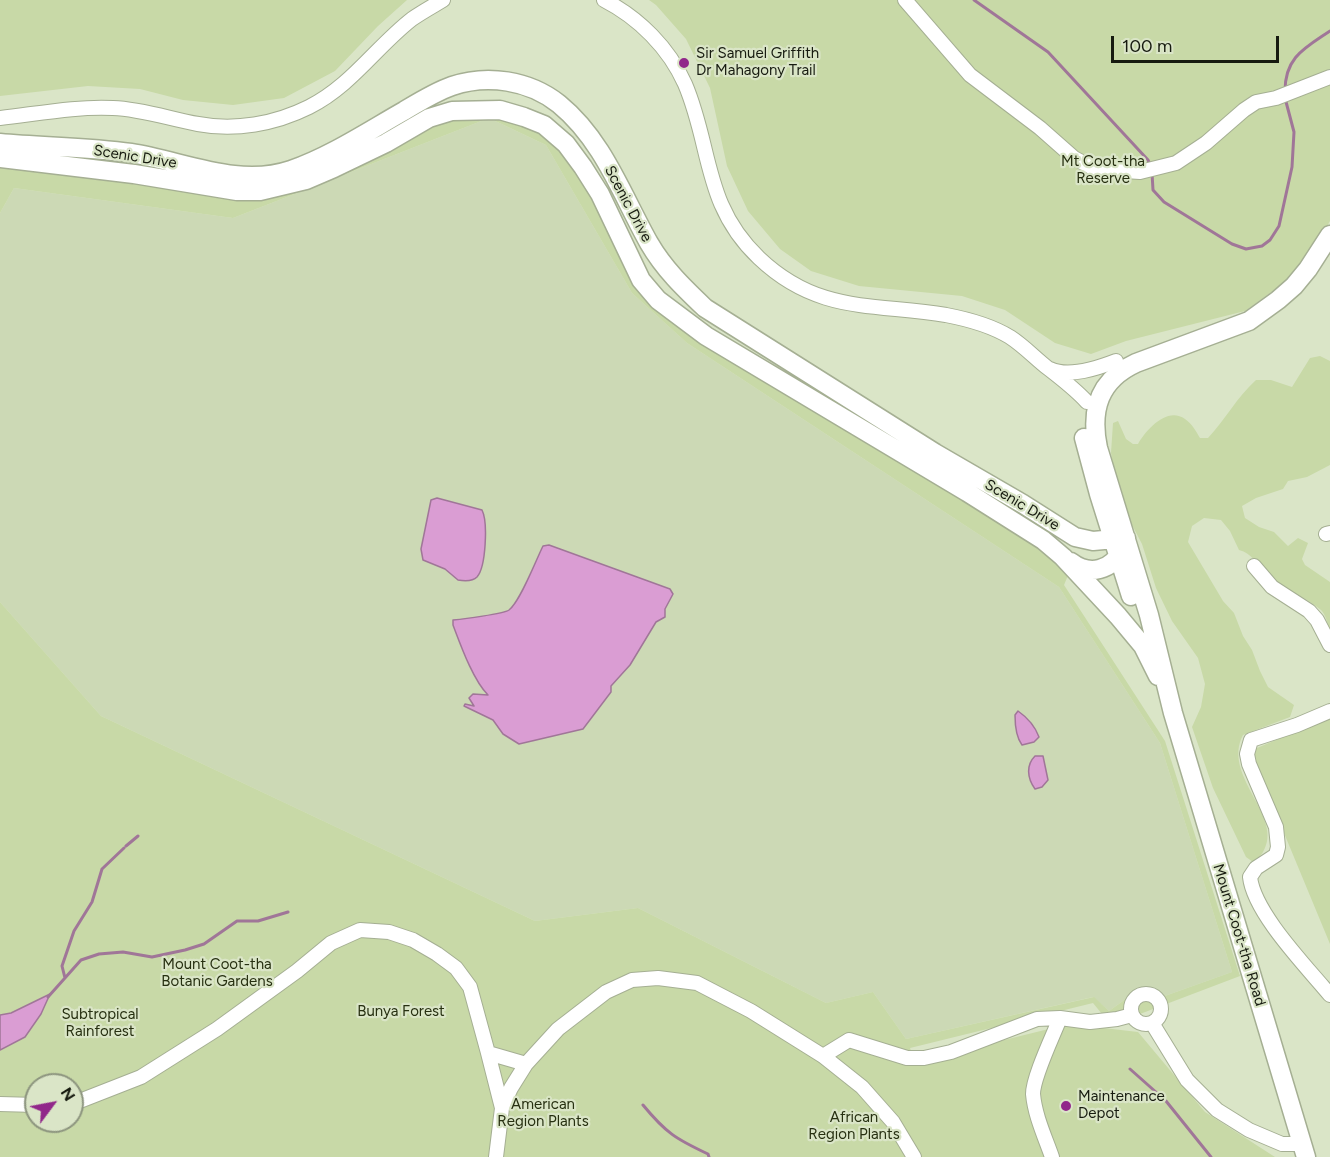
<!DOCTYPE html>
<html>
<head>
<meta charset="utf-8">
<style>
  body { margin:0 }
  #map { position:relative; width:1330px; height:1157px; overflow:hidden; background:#dae5c7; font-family:Figtree,sans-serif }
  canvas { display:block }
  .north { position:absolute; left:24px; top:1073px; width:60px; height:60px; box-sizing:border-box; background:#dae5c7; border:2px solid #8c947e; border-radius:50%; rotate:58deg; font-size:16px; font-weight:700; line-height:24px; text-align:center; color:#171b10 }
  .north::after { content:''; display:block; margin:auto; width:21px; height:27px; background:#91278a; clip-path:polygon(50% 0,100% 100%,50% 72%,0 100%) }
  .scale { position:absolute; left:1111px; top:36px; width:168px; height:27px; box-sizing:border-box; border:3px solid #171b10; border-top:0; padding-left:8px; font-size:18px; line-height:21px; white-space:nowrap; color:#171b10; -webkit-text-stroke:4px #dae5c7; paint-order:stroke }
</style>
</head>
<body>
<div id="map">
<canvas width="1330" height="1157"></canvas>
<div class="north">N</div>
<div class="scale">100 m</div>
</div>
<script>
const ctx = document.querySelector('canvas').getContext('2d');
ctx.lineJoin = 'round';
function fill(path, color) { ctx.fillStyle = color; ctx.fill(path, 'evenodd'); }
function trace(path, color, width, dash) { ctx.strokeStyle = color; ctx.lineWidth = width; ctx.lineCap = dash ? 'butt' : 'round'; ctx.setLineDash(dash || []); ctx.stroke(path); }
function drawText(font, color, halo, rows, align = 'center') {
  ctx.font = font + ' Figtree,sans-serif'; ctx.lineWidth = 4.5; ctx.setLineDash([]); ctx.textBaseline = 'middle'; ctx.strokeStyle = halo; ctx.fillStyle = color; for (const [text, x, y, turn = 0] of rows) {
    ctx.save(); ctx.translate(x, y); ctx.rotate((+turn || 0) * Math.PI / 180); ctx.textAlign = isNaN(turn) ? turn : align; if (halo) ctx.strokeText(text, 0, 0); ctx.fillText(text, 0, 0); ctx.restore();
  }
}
fill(new Path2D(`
  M489,118l57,27 86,148 55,50 372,244 101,156 72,229 -70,25 -11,-8 -10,-1 -32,23 -16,-14 -187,42 -33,-47 -47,11 -188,-95 -103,13 -434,-205 -101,-114v-389l14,-25 219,30z`), '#ccd9b5');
fill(new Path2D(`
  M0,0h407l-29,26 -43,45 -51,27 -51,7 -50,-5 -43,-11 -52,-3 -88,10z
  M649,0h681v221l-17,30 -28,31 -40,29 -119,30 -35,13 -36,-11 -50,-33 -43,-14 -103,-10 -48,-15 -31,-22 -32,-38 -21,-45 -17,-78 -24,-49 -30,-34z
  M484,113l51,14 29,26 22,34 48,94 290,195 117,72 28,25 -5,12 101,156 75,235 -129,49 -18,-22 -183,45 5,14 154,-38 69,8 67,80 70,45h-1275v-555l101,114 434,205 103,-13 188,95 47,-11 33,47 188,-42 15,14 32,-23 10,1 11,8 70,-25 -72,-229 -101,-156 -372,-244 -55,-50 -86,-148 -57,-27 -256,100 -219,-30 -14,25v-51l224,32 210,-71zM36,1085h36v36h-36z
  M1320,356l10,5v104l-23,12 -19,4 -5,8 -27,9 -14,8 3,12 14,9 15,5 14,14 10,-8 10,5 -6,16 3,6 25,17v49c-2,-6 -4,-16 -9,-21 -17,-14 -38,-21 -54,-36 -10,-9 -15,-21 -28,-24l-9,-19 -9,-11 -17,-2 -12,8 -4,16 35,59 11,12 9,23 9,14 8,21 8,16 26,18 -4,12 -47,18c-22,41 42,82 20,117 -2,4 -7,7 -10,10l-7,-5 -33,-69 -21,-61 9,-20 4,-23 -7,-26 -26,-37 -16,-33 -14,-44 -22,-42 -9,-49 2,-30 5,-2 8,18 7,5h5c8,-14 29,-38 47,-25 7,5 11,12 15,19h8c17,-18 29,-41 48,-58h15l21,7 18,-29z
  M1330,717v227l-80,-193z`), '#c8d9a7');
const water = new Path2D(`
  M437,498l45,12c6,12 4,57 -5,67 -5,5 -13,4 -19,3l-13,-11 -22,-9 -2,-11 10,-49z
  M549,545l121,44 3,5 -8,15v8l-9,5 -26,43 -19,21v6l-28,37 -64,15 -16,-10 -10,-14 -29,-14 1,-2 9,2 -5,-8 4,-4 15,1c-15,-15 -27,-49 -35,-70v-5c10,-1 50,-6 56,-10 11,-8 27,-50 34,-64z
  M1018,711c10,7 17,15 21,26l-5,5 -12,3c-6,-8 -7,-20 -7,-30z
  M1035,756h8l5,24 -6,7 -7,2c-8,-11 -9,-24 0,-33z
  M50,994l-9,20 -16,23 -25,13v-35l11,-2z`);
fill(water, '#da9dd3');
trace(water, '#a07698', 1.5);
trace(new Path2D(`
  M974,0l74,52 100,108 3,6
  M1285,91c0,-34 20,-43 45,-60
  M1152,173l1,17 11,12 68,42 14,5 16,-3 8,-6 9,-14 13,-59 2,-35 -9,-34
  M126,846l12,-10
  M65,978l-3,-12 12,-35 18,-29 10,-33 22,-21
  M48,997l33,-37 18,-6 24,-2 29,5 33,-7 19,-6 33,-23h21l30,-9
  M1130,1069l36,32 45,56
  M643,1105c23,28 33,34 65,49l1,3`), '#a07698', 3);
const minor = new Path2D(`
  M604,0c35,18 65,48 81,84 27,63 18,121 74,174 59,56 114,45 187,57 21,4 46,11 64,22 14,9 26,22 39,32 13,10 27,21 38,33
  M905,0l65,75 70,53 34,30 21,11 45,3 36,-9 30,-20 38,-33 12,-8 20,-4 54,-21
  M0,118c36,-4 77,-12 113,-10 29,1 57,11 85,16 37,7 77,0 111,-17 42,-21 67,-60 103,-88 10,-7 21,-13 31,-19
  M1050,369c19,9 48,-1 66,-8
  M1326,534l4,-1
  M1254,566l18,21 37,24 8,9 13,25
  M1330,711l-33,14 -46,15 -4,14 2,10 27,63 2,20 -2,8 -20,13 -6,9c4,36 56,89 80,118
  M1131 1009a15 15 0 1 1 30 0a15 15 0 1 1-30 0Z
  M1152,1023l35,57 30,30 32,20 33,14h19
  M823,1056l26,-16 58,18h17l27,-6 86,-33 23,-1 30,4 27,-3 15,-4
  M0,1104l36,1
  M72,1104l69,-27 76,-48 80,-58 34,-28 29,-13 29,2 24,8 24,14 19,14 14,19 18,66
  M502,1108l-14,-55 38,11
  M496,1157l6,-49 9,-20 15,-24 32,-35 48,-37 26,-12 26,-2 39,5 54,28 72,45 39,31 31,35 21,35
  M1052,1157c-7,-20 -17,-41 -19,-63 0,-17 20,-58 27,-76`);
const secondary = new Path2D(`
  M0,143c44,4 88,4 131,10 52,8 107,35 160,17 40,-14 76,-38 113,-59 15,-9 31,-19 48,-25 35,-12 77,-6 107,18 44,36 63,91 90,139 15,26 35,45 56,65l230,145 88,51 52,33 18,4 33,-3
  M0,158l134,16 103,17h23l46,-11 28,-12 52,-25 43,-25 23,-7 48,-1 24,7 20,8 22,19 17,23 17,27 41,86 17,20 48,36 261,156 76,48 20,17 55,59 25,30 15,30
  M1084,438l15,56 32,102
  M1071,562c18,14 41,9 51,-13
  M1306,1157l-133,-444 -24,-98 -51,-167c-8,-38 1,-68 38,-85l113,-42 29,-21 16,-14 14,-17 22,-34`);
trace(minor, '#a5af93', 16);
trace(secondary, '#a5af93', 21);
trace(minor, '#fff', 14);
trace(secondary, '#fff', 18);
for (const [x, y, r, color] of [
  [684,63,6,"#91278a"],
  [1066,1106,6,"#91278a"]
]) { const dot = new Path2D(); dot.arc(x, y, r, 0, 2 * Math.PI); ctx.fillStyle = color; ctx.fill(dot); trace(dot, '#dae5c7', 2); }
drawText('15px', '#171b10', '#dae5c7', [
  ["Sir Samuel Griffith",696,54],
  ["Dr Mahagony Trail",696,71],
  ["Maintenance",1078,1097],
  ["Depot",1078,1114]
], 'left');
drawText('15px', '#171b10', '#dae5c7', [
  ["Scenic Drive",135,157,9],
  ["Scenic Drive",628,204,62],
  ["Scenic Drive",1022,505,31],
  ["Mount Coot-tha Road",1239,935,73]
]);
drawText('15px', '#273011', '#dae5c7', [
  ["Mt Coot-tha",1103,162],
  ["Reserve",1103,179],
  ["Mount Coot-tha",217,965],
  ["Botanic Gardens",217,982],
  ["Bunya Forest",401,1012],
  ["Subtropical",100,1015],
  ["Rainforest",100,1032],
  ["American",543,1105],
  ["Region Plants",543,1122],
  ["African",854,1118],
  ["Region Plants",854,1135]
]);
</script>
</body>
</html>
